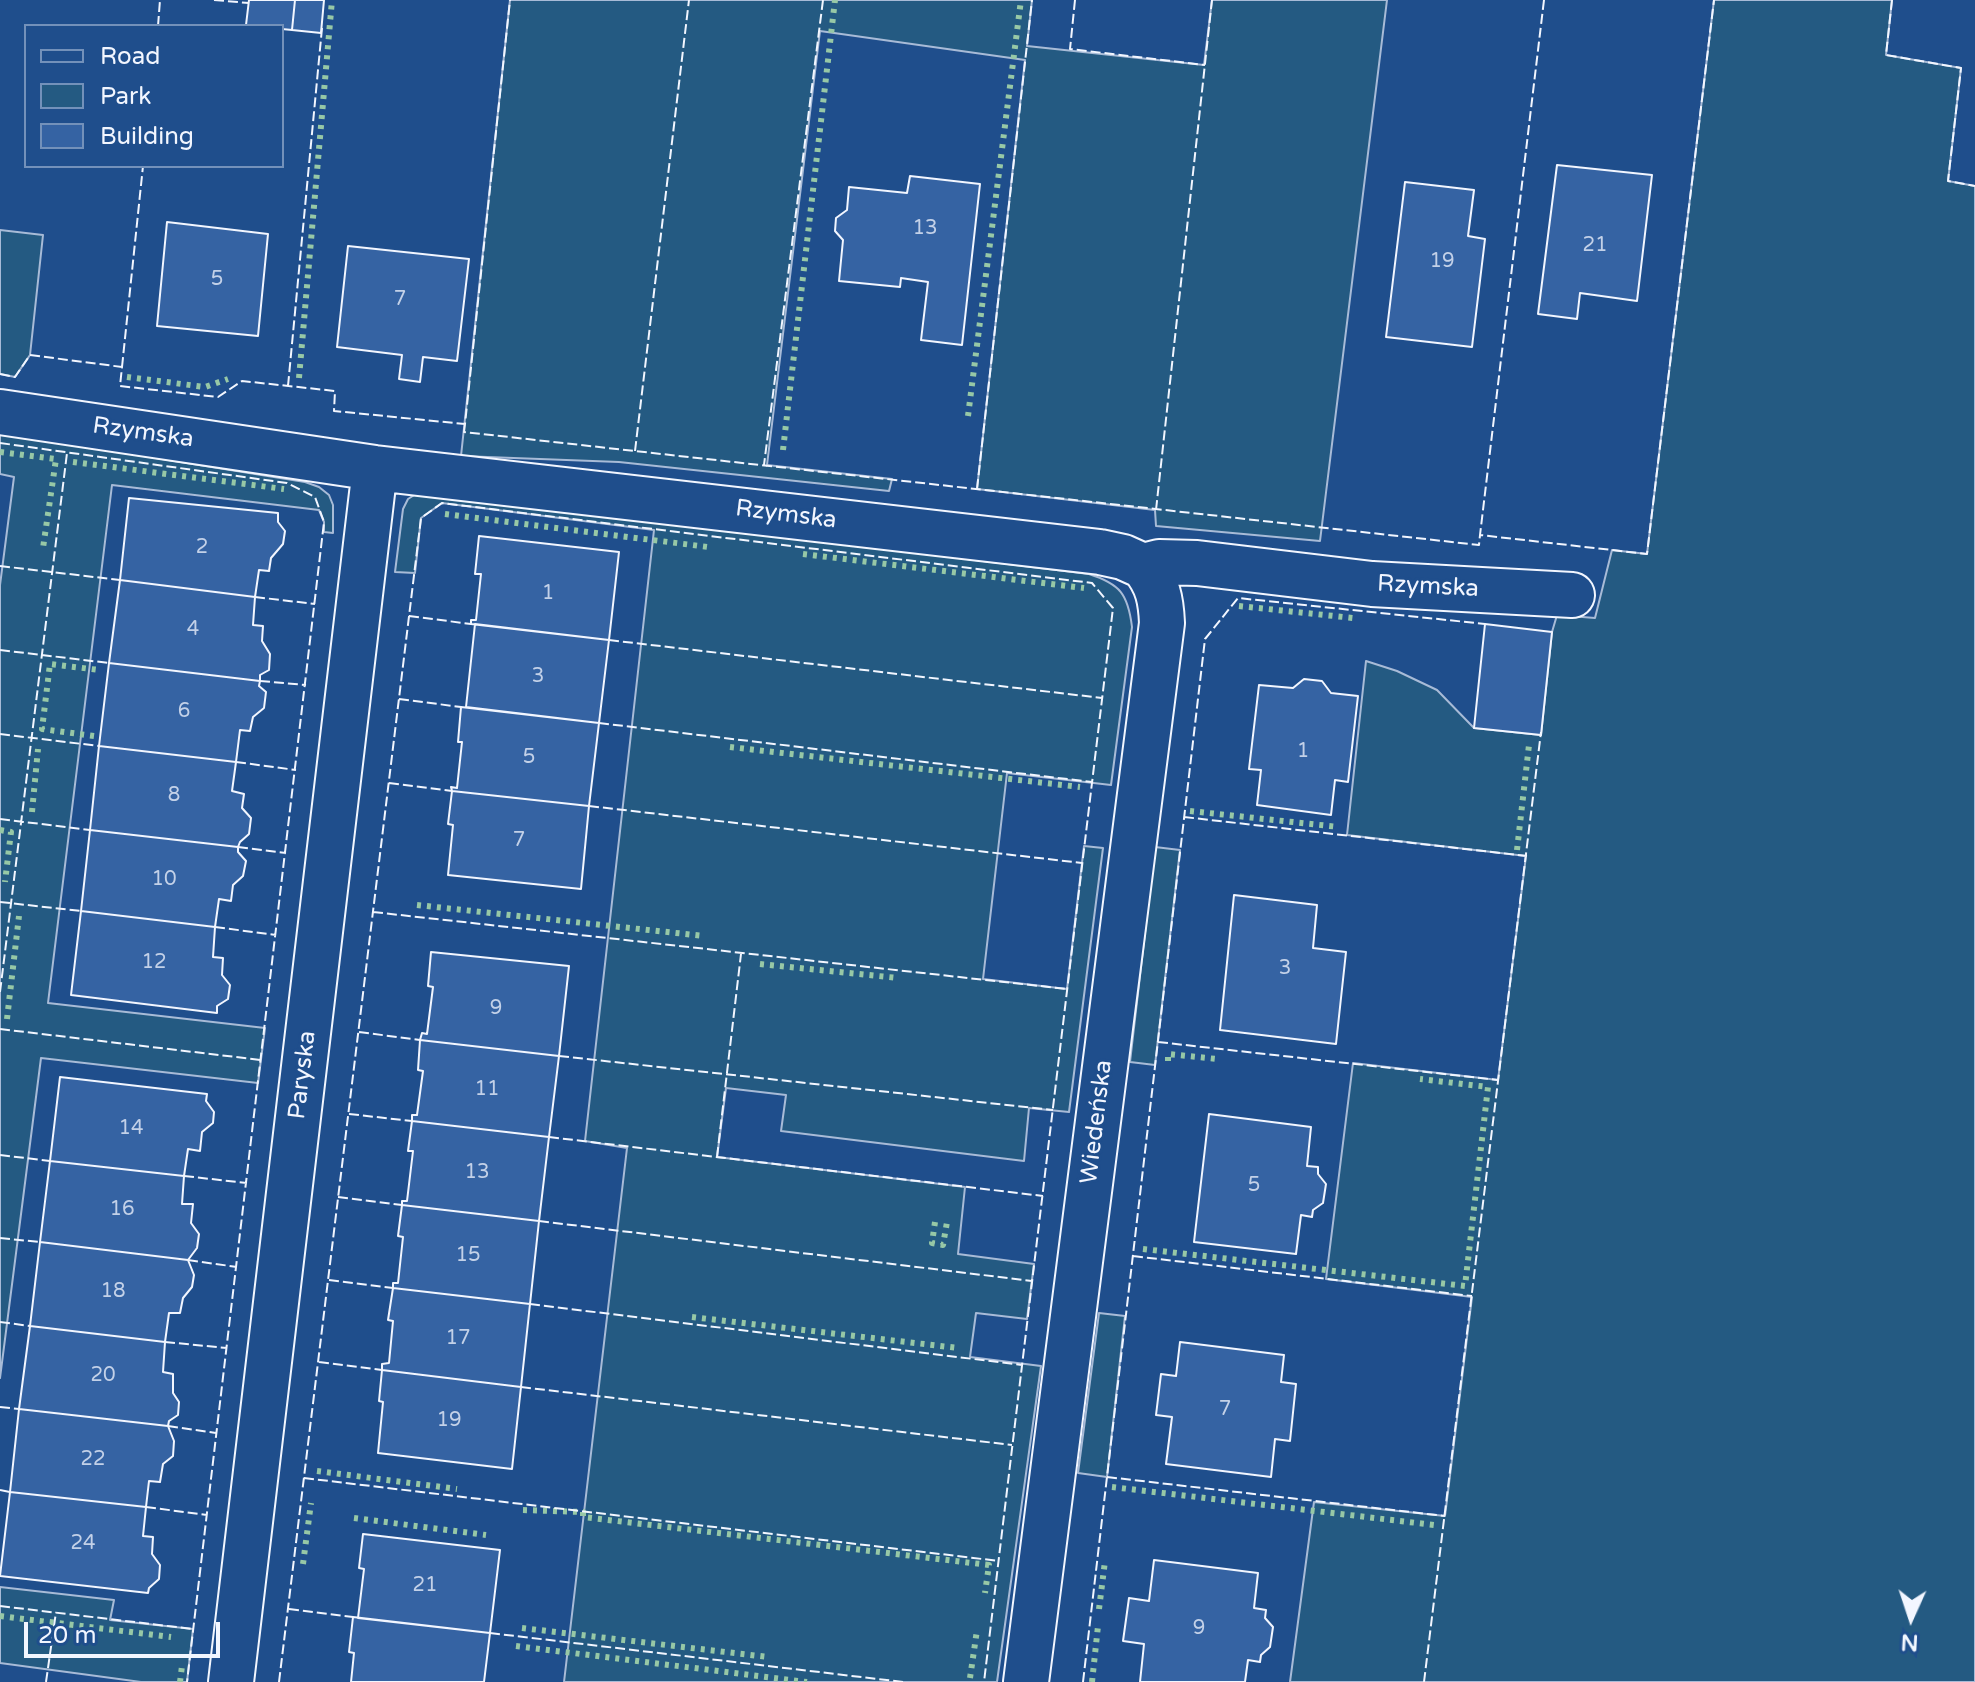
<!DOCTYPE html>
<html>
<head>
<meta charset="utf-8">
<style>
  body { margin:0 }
  #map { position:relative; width:1975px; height:1682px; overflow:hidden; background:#1f4e8c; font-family:"Varela Round",sans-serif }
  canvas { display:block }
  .legend { position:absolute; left:24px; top:24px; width:260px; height:144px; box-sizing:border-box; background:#1f4e8c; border:2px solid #7391ba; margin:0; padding:10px 14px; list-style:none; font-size:24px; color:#f2f6ff }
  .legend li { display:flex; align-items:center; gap:16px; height:40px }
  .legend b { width:40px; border:2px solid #7391ba }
  .north { position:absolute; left:1871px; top:1578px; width:80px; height:80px; -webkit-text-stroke:6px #1f4e8c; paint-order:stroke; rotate:183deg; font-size:22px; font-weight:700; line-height:32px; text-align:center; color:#f2f6ff }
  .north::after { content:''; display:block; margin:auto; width:28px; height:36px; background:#f2f6ff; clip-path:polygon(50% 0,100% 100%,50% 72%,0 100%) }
  .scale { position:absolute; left:24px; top:1622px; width:196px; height:36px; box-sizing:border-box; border:4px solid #f2f6ff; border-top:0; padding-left:10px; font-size:24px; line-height:28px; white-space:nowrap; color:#f2f6ff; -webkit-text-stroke:6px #1f4e8c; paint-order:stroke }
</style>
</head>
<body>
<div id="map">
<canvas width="1975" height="1682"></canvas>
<ul class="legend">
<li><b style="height:10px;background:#1f4e8c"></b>Road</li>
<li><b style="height:22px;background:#245a82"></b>Park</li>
<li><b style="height:22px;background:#3563a3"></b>Building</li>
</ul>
<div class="north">N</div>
<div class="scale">20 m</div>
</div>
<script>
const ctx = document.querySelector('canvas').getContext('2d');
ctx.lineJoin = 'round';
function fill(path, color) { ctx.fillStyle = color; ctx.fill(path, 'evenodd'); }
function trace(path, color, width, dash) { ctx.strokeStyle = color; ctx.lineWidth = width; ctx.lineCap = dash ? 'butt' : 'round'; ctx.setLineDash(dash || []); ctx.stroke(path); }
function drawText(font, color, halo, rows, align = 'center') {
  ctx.font = font + ' "Varela Round",sans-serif'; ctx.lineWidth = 6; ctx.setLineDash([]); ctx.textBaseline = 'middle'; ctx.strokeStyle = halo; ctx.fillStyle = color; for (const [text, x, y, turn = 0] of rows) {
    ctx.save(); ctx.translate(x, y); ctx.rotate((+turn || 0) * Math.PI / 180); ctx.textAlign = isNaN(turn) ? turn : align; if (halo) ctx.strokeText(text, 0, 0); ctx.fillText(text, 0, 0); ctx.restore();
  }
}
const green = new Path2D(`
  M510,0h522l-5,46 177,19 8,-65h175l-67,541 -164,-15 -1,-16 -178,-21 48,-429 -205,-29 -53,434 125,14 -3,12 -270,-29 -158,-6z
  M1714,0h178l-6,55 75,13 -13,113 27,5v1496h-685l24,-180 131,14 27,-219 -146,-18 27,-216 145,17 28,-224 -179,-21 19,-174 31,10 40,19 37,38 67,7 11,-103 5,-17 38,3 17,-68 35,4z
  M0,230l43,5 -13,120 -15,22 -15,-3z
  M0,433l305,49 14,5 10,8 4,10v28l-9,-1v-10l-5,-12 -207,-25 -64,518 217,25 -7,55 -217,-25 -41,320v-793l14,-108 -14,-3z
  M419,492l670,82c31,10 39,20 43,53l-21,158 -104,-12 -24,206 84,10 17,-143 19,2 -34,264 -40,-4 -5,53 -243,-30 5,-36 -60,-7 -9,69 248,30 -7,67 76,10 -7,55 -51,-6 -6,44 71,9 -44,316h-433l63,-534 -42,-7 69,-611 -212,-27 -21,15 -6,55 -20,-1 8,-63 5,-10z
  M1155,847l25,3 -25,215 -25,-3z
  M1099,1313l26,3 -18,161 -29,-4z
  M0,1587l114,13 -4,20 83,9 -6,53h-46l-141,-19z`);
fill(green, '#245a82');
trace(green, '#a8bbd7', 2);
const building = new Path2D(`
  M249,0h46l-3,30 -10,-1v-3l-36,-1z
  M295,0h29l-3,33 -29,-3z
  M1557,165l95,10 -15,126 -57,-8 -3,26 -39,-5z
  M910,176l70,8 -18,161 -41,-5 7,-58 -27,-4 -1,9 -61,-6 4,-41 -8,-9 1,-13 11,-8 2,-23 58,6z
  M1405,182l69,8 -6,46 17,3 -13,108 -86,-10z
  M167,222l101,12 -10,102 -101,-10z
  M348,246l121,13 -12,102 -34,-4 -3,25 -21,-3 3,-24 -65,-8z
  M129,498l149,15v9l7,9 -2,13 -12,14 -2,13 -10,-1 -4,27 -135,-17z
  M479,536l140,16 -10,88 -138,-16v-4h5l5,-46h-6z
  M120,580l135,17 -2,28 10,1 -1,15 8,13 -1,16 -9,5v6l-151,-18z
  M475,624l134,16 -10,83 -133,-16z
  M1485,624l67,8 -11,103 -67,-7z
  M109,663l151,18 -1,5 7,6 -2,16 -11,9 -3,14 -10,-1 -4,32 -137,-16z
  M1304,679l18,2 9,12 27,3 -10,86 -13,-2 -4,35 -74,-10 4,-35 -12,-1 10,-84 34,3z
  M461,707l138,16 -10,83 -137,-15 -1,-4 6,1 5,-46h-4z
  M99,746l137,16 -4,29 12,3 -2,14 9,10 -2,16 -9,8 -2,5 -148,-17z
  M452,791l137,15 -8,83 -133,-14 5,-50 -5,-1z
  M90,830l148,17v5l8,9 -3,15 -10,9 -2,16 -12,-2 -4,28 -134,-16z
  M1234,895l83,10 -4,43 33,4 -10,92 -116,-14z
  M81,911l134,16 -2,30 10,1 -1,17 8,10 -2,14 -11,7v7l-146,-18z
  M431,952l138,14 -10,90 -139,-16 2,-7 5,1 6,-47 -5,-1z
  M420,1040l139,16 -10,81 -137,-16v-6h5l6,-44 -5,-1z
  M60,1077l147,17 -1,7 8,11 -1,11 -11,9 -2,19 -12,-2 -4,27 -134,-15z
  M1209,1114l102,13 -4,39 11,1v7l8,10 -3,19 -10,7 -1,7 -11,-2 -5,39 -102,-12z
  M412,1121l137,16 -10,84 -137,-16v-4h5l6,-50h-5z
  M50,1161l134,15 -2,28h11l-2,19 8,11 -2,14 -9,12 -148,-18z
  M402,1205l137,16 -9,83 -137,-16v-5h5l5,-46 -5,-1z
  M40,1242l148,18 6,15 -2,12 -9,11 -3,15h-11l-4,29 -135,-16z
  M393,1288l137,16 -9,83 -139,-17v-6l7,-1 4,-42 -5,-1z
  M30,1326l135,16 -2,30 10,2v19l6,9 -1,13 -9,6 -1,5 -149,-17z
  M1180,1342l104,13 -3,27 15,2 -6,57 -15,-2 -4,38 -105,-13 6,-47 -16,-2 5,-41 15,2z
  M382,1370l139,17 -9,82 -134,-16 5,-51 -4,-1z
  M19,1409l149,17 6,15 -1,15 -10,8 -3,18 -11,-1 -3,26 -136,-15z
  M10,1492l136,15 -3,29 10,1 -1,17 8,11 -1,14 -10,9 -1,5 -148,-17z
  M363,1534l137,16 -10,83 -132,-15 6,-49 -5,-1z
  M1154,1560l104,13 -4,35 12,2 -1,8 8,9 -3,20 -9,8 -1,7 -12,-2 -3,22h-105l4,-38 -21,-3 6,-43 20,3z
  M353,1617l137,16 -6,49h-133l3,-29 -5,-1z`);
fill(building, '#3563a3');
trace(building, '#f2f6ff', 2);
const minor = new Path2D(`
  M0,412l375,56 725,84 23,5 20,9 16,-4 38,1 175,21 200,11
  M231,1682l144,-1214
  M1026,1682l136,-1059c-1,-23 -4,-39 -19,-57`);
trace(minor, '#f2f6ff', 48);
trace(minor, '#1f4e8c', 44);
trace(new Path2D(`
  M127,377l78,10 23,-8
  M299,378l33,-378
  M968,416l53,-416
  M783,450l52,-450
  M0,452l56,7 -13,89
  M73,462l211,27
  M445,514l263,33
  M803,554l281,34
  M1239,606l114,12
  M94,736l-52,-7 8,-65 49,6
  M730,747l350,40
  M1190,811l149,16
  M32,812l6,-63
  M0,830l11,2 -6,50
  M1517,850l12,-105
  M417,905l287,31
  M760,964l138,14
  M7,1019l12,-103
  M1168,1061v-7l49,5
  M935,1222l-3,21 11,2 4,-23
  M1143,1249l322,37 23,-199 -68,-8
  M692,1317l266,31
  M317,1471l140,18
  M1112,1487l322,38
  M523,1510l60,2v5l406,48 -4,28
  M354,1518l132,17
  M303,1564l8,-61
  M1099,1609l6,-48
  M0,1616l171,21
  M522,1628l246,29
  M516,1646l291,36
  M970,1678l7,-48
  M180,1682l2,-16
  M1092,1682l6,-56`), '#97c8a6', 6, [4, 6]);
trace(new Path2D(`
  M214,0l35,3
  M1075,0l-5,49 135,16
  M1544,0l-64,535 167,19 67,-554
  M1892,0l-6,55 75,13 -13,113 27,5
  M158,26l2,-26
  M122,367l21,-201
  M0,374l15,3 15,-22 92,12 -2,19 98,11 24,-16 93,10 -1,20 131,13 45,-424
  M288,386l34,-358
  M465,424l-1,8 1015,113 1,-10
  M0,443l287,40 28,14 9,25 -137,1160
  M635,451l54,-451
  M767,466l-3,-1 59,-465
  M977,489l55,-489
  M1156,510l56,-510
  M0,566l120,14
  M255,597l60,7
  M409,616l62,8
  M609,640l493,58
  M0,650l109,13
  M260,681l46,4
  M399,699l62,8
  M599,723l493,59
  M0,734l99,12
  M236,762l60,8
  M389,783l63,8
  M589,806l493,57
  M1184,817l343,39
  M0,819l90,11
  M238,847l48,6
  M0,902l81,9
  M373,912l694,77
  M215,927l61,8
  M0,992l67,-539
  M0,1029l261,31
  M359,1032l61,8
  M1158,1042l340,38
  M559,1056l494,54
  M349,1114l63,7
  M549,1137l494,59
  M0,1155l50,6
  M717,1157l24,-203
  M184,1176l63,7
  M338,1197l64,8
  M539,1221l493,60
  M0,1238l40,4
  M1133,1256l339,40
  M188,1260l49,7
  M329,1280l64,8
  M530,1304l492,61
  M0,1322l30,4
  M165,1342l62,6
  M319,1362l63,8
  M521,1387l491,58
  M0,1407l19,2
  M168,1426l48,7
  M1107,1477l338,39
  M304,1478l695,83
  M0,1490l10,2
  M146,1507l61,8
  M0,1606l193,23
  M289,1609l64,8
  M490,1633l413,49
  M46,1682l10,-70
  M279,1682l142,-1164 21,-15 650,80 21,25 -129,1074
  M1083,1682l122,-1043 33,-41 247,26
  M1424,1682l117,-950`), '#f2f6ff', 2, [10, 4]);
drawText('20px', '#c3d1e8', null, [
  ["13",925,229],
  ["21",1595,246],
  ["19",1442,262],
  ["5",217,280],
  ["7",400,300],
  ["2",202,548],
  ["1",548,594],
  ["4",193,630],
  ["3",538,677],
  ["6",184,712],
  ["1",1303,752],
  ["5",529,758],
  ["8",174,796],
  ["7",519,841],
  ["10",164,880],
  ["12",154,963],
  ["3",1285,969],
  ["9",496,1009],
  ["11",487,1090],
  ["14",131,1129],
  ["13",477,1173],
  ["5",1254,1186],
  ["16",122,1210],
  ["15",468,1256],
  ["18",113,1292],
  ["17",458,1339],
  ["20",103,1376],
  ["7",1225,1410],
  ["19",449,1421],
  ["22",93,1460],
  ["24",83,1544],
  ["21",425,1586],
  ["9",1199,1629]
]);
drawText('24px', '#f2f6ff', '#1f4e8c', [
  ["Rzymska",143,433,8],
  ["Rzymska",786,515,7],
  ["Rzymska",1428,587,3],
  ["Paryska",303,1075,-83],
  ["Wiedeńska",1097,1122,-83]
]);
</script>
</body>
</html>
